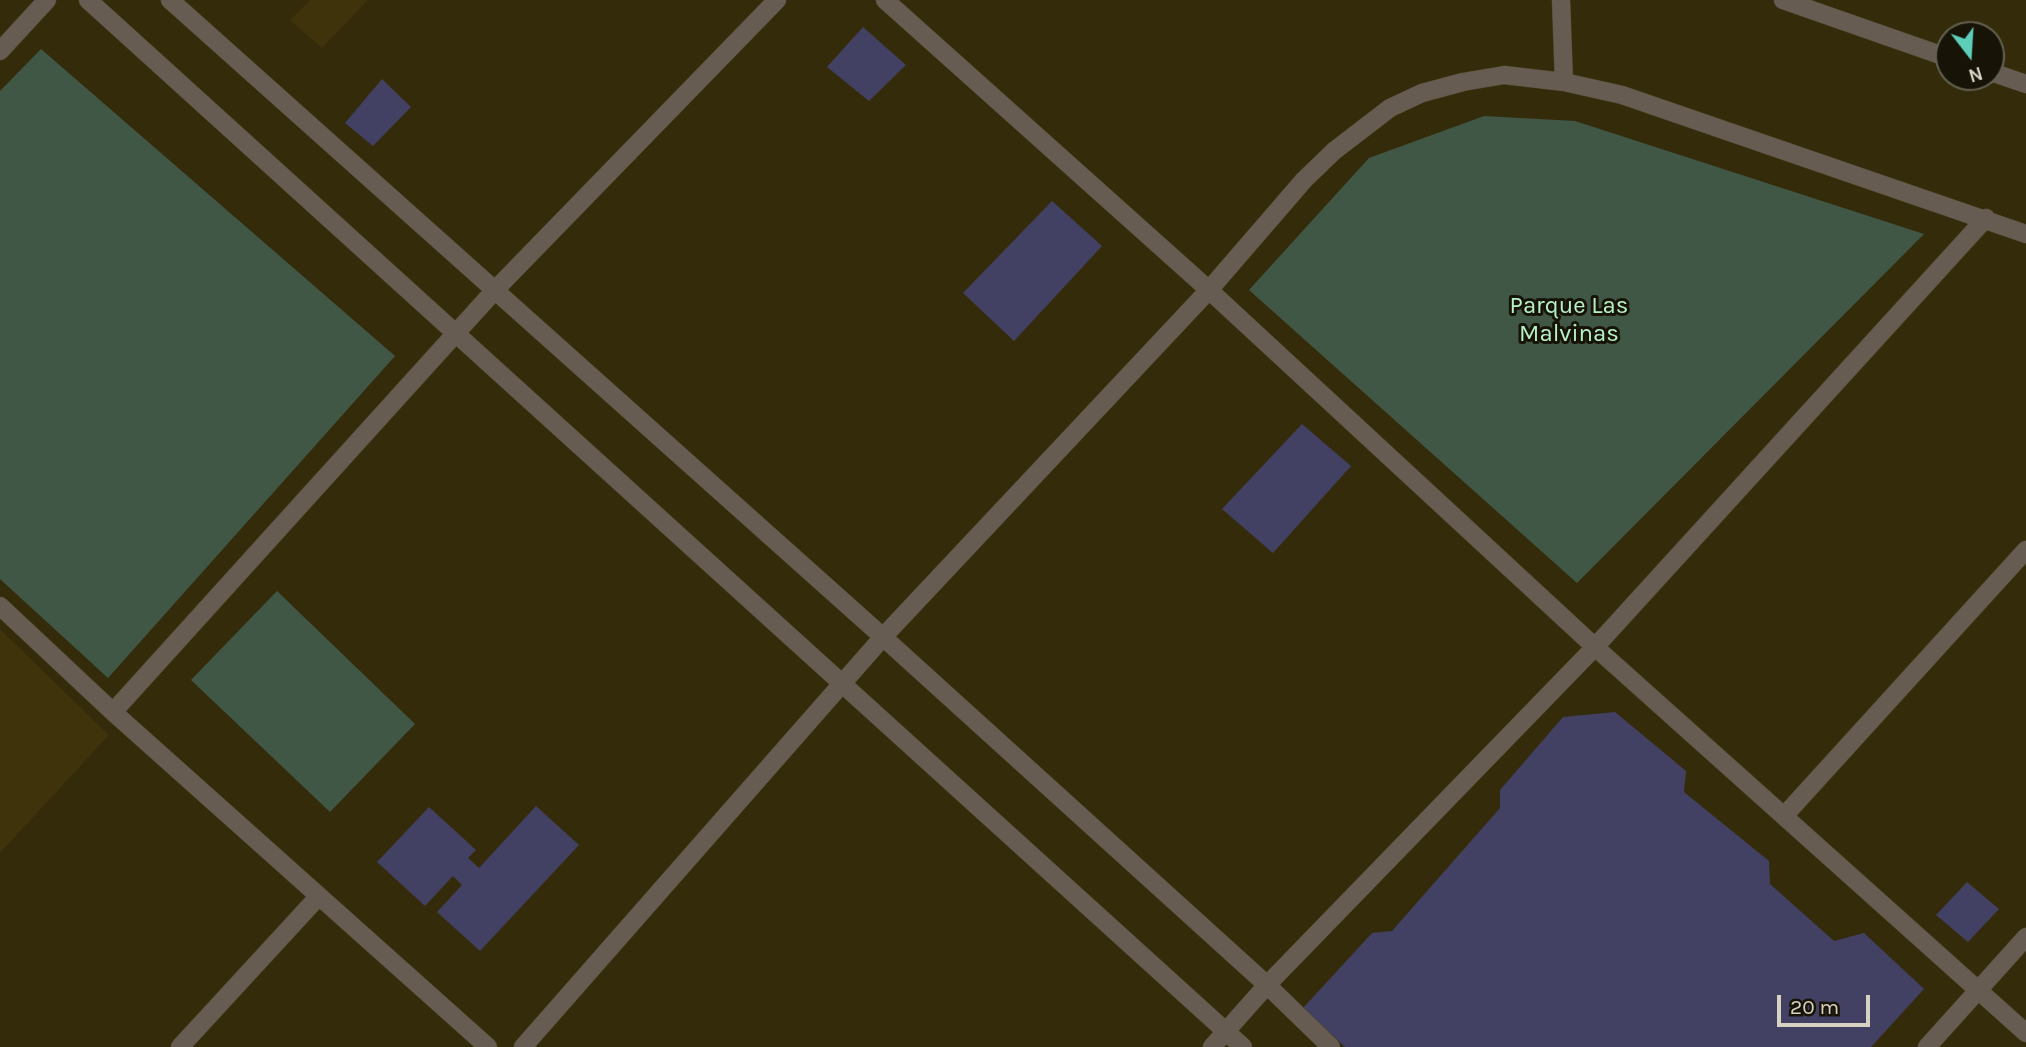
<!DOCTYPE html>
<html>
<head>
<meta charset="utf-8">
<style>
  body { margin:0 }
  #map { position:relative; width:2026px; height:1047px; overflow:hidden; background:#342b0b; font-family:Karla,sans-serif }
  canvas { display:block }
  .north { position:absolute; left:1935px; top:21px; width:70px; height:70px; box-sizing:border-box; background:#171407; border:2px solid #646051; border-radius:50%; rotate:163deg; font-size:19px; font-weight:700; line-height:28px; text-align:center; color:#d7d2c1 }
  .north::after { content:''; display:block; margin:auto; width:24px; height:32px; background:#5cceba; clip-path:polygon(50% 0,100% 100%,50% 72%,0 100%) }
  .scale { position:absolute; left:1777px; top:995px; width:93px; height:32px; box-sizing:border-box; border:4px solid #d7d2c1; border-top:0; padding-left:9px; font-size:21px; line-height:24px; white-space:nowrap; color:#d7d2c1; -webkit-text-stroke:5px #171407; paint-order:stroke }
</style>
</head>
<body>
<div id="map">
<canvas width="2026" height="1047"></canvas>
<div class="north">N</div>
<div class="scale">20 m</div>
</div>
<script>
const ctx = document.querySelector('canvas').getContext('2d');
ctx.lineJoin = 'round';
function fill(path, color) { ctx.fillStyle = color; ctx.fill(path, 'evenodd'); }
function trace(path, color, width, dash) { ctx.strokeStyle = color; ctx.lineWidth = width; ctx.lineCap = dash ? 'butt' : 'round'; ctx.setLineDash(dash || []); ctx.stroke(path); }
function drawText(font, color, halo, rows, align = 'center') {
  ctx.font = font + ' Karla,sans-serif'; ctx.lineWidth = 6; ctx.setLineDash([]); ctx.textBaseline = 'middle'; ctx.strokeStyle = halo; ctx.fillStyle = color; for (const [text, x, y, turn = 0] of rows) {
    ctx.save(); ctx.translate(x, y); ctx.rotate((+turn || 0) * Math.PI / 180); ctx.textAlign = isNaN(turn) ? turn : align; if (halo) ctx.strokeText(text, 0, 0); ctx.fillText(text, 0, 0); ctx.restore();
  }
}
fill(new Path2D(`
  M310,0h58l-46,48 -32,-28z
  M0,629l109,106 -109,118z`), '#3f330b');
fill(new Path2D(`
  M41,49l354,307 -287,322 -108,-99v-488z
  M1484,116l91,5 349,113 -347,349 -328,-293 120,-132z
  M277,591l138,133 -85,88 -139,-132z`), '#415746');
fill(new Path2D(`
  M863,27l43,38 -37,36 -42,-34z
  M382,79l29,28 -38,39 -28,-23z
  M1052,201l50,45 -88,95 -51,-48z
  M1302,424l49,42 -78,87 -51,-44z
  M1615,712l71,59 -2,21 85,69 1,23 64,57 30,-8 60,56 -53,58h-526l-42,-39 69,-75 20,-2 108,-123v-18l63,-73z
  M536,806l43,39 -99,106 -43,-39 25,-27 -9,-9 -28,30 -48,-44 52,-55 47,43 -8,8 11,10z
  M1967,882l32,27 -31,33 -32,-27z`), '#434163');
const minor = new Path2D(`
  M88,0l1155,1047
  M170,0l713,637 384,348 64,62
  M885,0l324,290 386,357 431,386
  M1561,0l3,82
  M1783,0l166,58
  M0,51l47,-51
  M1991,72l35,12
  M0,606l113,106 375,335
  M113,712l382,-422 282,-290
  M1784,816l242,-266
  M180,1047l139,-151
  M523,1047l360,-410 326,-347 95,-110 30,-29 56,-43 32,-15 41,-11 41,-7 60,7 58,13 404,139
  M1212,1047l55,-62 328,-338 391,-429
  M1927,1047l99,-110`);
trace(minor, '#4e4628', 19);
trace(minor, '#675c51', 18);
drawText('24px', '#b6f2c5', '#171407', [
  ["Parque Las",1569,306],
  ["Malvinas",1569,334]
]);
</script>
</body>
</html>
